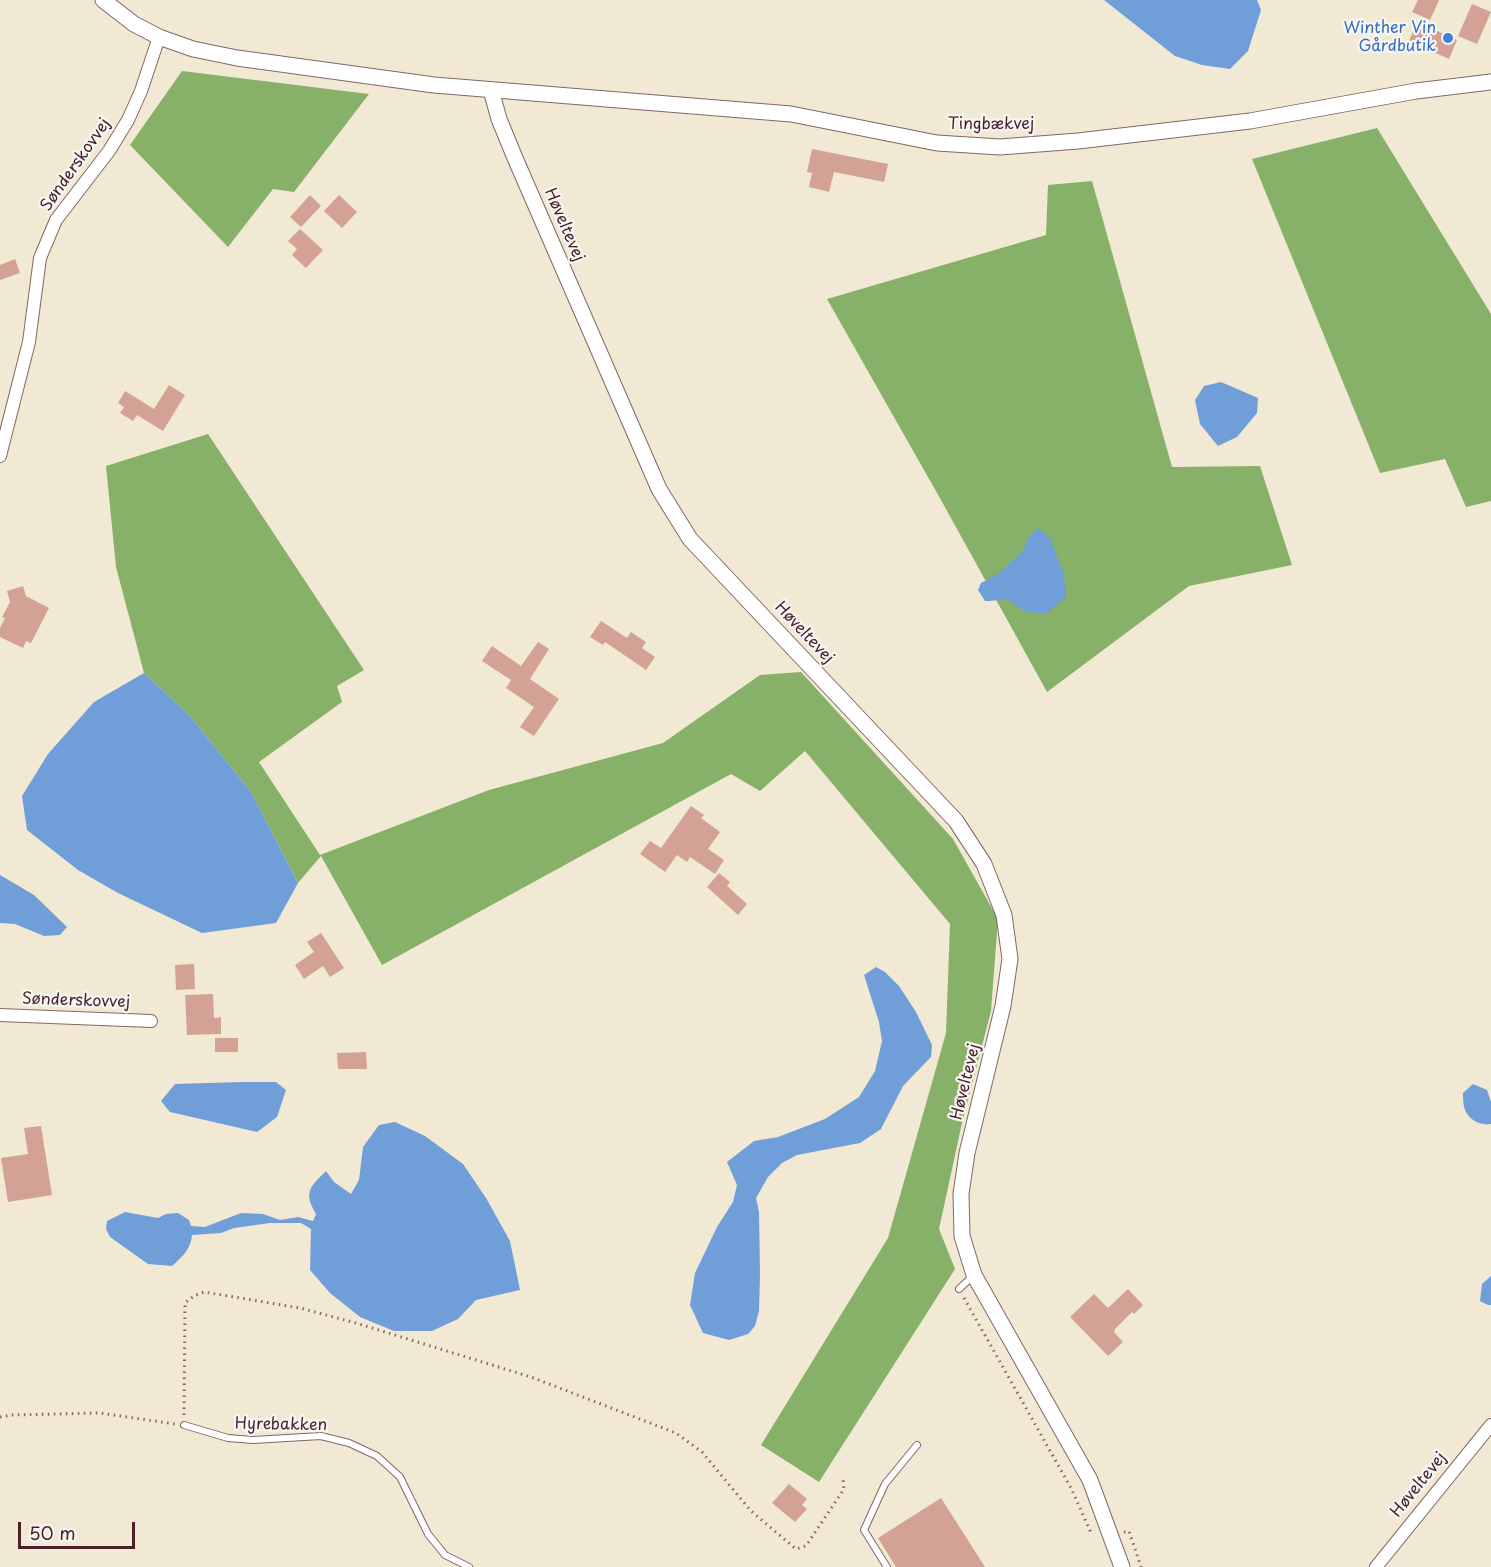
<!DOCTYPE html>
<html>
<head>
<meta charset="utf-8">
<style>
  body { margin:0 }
  #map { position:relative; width:1491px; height:1567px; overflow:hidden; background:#f1e9d3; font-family:"Playpen Sans",sans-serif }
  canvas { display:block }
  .scale { position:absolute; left:18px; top:1522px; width:117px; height:27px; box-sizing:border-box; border:3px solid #4a1f2b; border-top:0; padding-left:8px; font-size:18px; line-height:21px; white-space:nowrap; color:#4a1f2b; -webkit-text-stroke:4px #f6f6f2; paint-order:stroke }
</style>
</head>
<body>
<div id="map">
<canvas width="1491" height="1567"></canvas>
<div class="scale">50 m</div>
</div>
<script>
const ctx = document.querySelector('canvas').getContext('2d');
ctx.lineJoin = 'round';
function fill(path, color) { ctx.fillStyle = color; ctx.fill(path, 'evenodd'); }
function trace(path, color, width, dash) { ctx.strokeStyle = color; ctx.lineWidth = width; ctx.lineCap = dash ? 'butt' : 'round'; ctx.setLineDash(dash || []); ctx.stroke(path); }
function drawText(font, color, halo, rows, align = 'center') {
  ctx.font = font + ' "Playpen Sans",sans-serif'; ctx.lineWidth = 4.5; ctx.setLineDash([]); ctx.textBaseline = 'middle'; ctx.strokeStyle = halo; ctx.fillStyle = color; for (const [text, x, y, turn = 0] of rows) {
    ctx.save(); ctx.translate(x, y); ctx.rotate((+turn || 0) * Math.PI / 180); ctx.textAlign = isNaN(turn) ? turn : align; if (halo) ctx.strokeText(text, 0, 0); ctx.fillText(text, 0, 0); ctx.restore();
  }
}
fill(new Path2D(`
  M182,71l187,23 -75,98 -21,-3 -45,58 -98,-102z
  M1377,128l114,186v187l-25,6 -21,-48 -65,14 -128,-314z
  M1092,181l80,286 88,-1 32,99 -103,21 -142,106 -106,-192 -114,-201 219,-64 2,-50z
  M208,434l156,236 -27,16 5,16 -83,60 61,93 169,-65 174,-47 97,-68 41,-3 152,167 45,80 -7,92 -29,112 -23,106 16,40 -136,213 -58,-37 127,-207 58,-205 4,-109 -145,-173 -45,40 -29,-17 -349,191 -61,-109 -23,27 -47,-91 -62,-77 -45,-42 -28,-106 -10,-101z`), '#87b168');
fill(new Path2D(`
  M1104,0h153l4,10 -13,41 -18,18 -28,-4 -27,-9z
  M1221,382l37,16 -1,15 -20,24 -19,9 -18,-22 -5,-24 9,-14z
  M1038,528l12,10 14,36 2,23 -19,16c-11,0 -20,1 -29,-6 -1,-1 -7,-5 -8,-6 -8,-3 -17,1 -25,0l-7,-11 3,-7 17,-9 25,-23 6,-15z
  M144,673l45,42 62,77 47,91 -22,40 -74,10 -84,-40 -40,-23 -51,-40 -5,-34 26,-42 46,-52z
  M0,875l34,20 33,32 -7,8 -16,1 -29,-12 -15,-1z
  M876,967l9,5 14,14 17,26 16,33 -1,12 -28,29 -22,43 -21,14 -63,12 -15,8 -14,14 -12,21 3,14 1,62 -1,37 -4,15 -7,8 -19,6 -26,-7 -13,-28 5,-32 22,-46 16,-25 4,-17 -10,-23 27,-21 24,-4 47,-18 34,-22 16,-26 7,-30 -3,-19 -15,-47z
  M241,1082h35l10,8 -9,27 -20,15 -87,-20 -9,-11 14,-17z
  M1473,1084l14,6 4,12v22c-10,2 -22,-4 -26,-14 -2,-5 -2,-12 -2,-17z
  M395,1122l30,14 38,28 23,34 24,43 10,49 -44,10 -18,19 -26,12h-38l-34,-14 -30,-24 -20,-23 1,-41 -10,-6h-31l-36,5 -13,5 -29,2c-1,14 -10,22 -20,31l-24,-2 -38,-27 -4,-8 1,-8 18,-9 33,6 8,-4 12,-1 11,7 2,6 14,1 36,-14 22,1 17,6 18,-3 15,4 3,-7c-13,-22 -6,-27 10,-43l8,11 17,12 8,-14 4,-33 16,-22z
  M1491,1276v29h-3l-8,-4 2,-17z`), '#709ed8');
fill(new Path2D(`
  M1418,0h21l-9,20 -18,-8z
  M1472,4l19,8 -14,32 -19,-8z
  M1417,22l40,18 -8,19 -40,-18z
  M812,149l76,15 -4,18 -50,-10 -5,20 -20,-5 3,-14 -5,-1z
  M310,195l11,11 -20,21 -11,-10z
  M339,195l18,17 -15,16 -18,-17z
  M300,229l23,21 -17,18 -14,-13 5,-6 -9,-8z
  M15,259l5,14 -20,7v-15z
  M169,385l16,10 -22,36 -26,-16 -4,6 -13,-8 4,-6 -6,-4 7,-12 29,18z
  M23,586l3,10 23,12 -18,35 -5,-2 -3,7 -23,-11v-9l5,-10 -3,-1 8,-15 -3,-11z
  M601,621l26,17 4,-6 15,10 -4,6 13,9 -9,13 -41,-28 -2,3 -13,-8z
  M538,642l11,7 -19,30 29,20 -25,37 -14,-9 14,-20 -28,-19 5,-8 -29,-19 10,-15 29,20z
  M691,806l13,9 -3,3 19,14 -12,17 16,11 -9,14 -25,-17 -3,5 -10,-7 -12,17 -25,-18 10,-13 11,7z
  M719,873l11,9 -3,4 20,18 -9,11 -31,-28z
  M321,933l23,35 -14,9 -7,-11 -19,13 -9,-14 19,-13 -7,-10z
  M194,964l1,25 -19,1 -1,-25z
  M213,994l1,24 7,-1v17l-34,1 -2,-40z
  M215,1038h23v14h-23z
  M366,1052l1,17h-29l-1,-16z
  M41,1126l11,69 -44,7 -7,-44 27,-4 -4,-26z
  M1128,1289l15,16 -9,9 -2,-2 -18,18 1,1 -1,1 9,10 -15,14 -38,-39 24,-23 14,14z
  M789,1484l18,15 -5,6 5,4 -12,13 -23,-19z
  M941,1498l44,69h-89l-18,-29z`), '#d4a294');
const service = new Path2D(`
  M959,1289l15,-14
  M184,1425l44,13 25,2 68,-4 28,7 28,13 23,21 28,57 17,21 24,12
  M887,1567l-23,-37 21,-46 32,-39`);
const minor = new Path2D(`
  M0,456l29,-114 11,-84 16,-38 53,-69 19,-31 13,-29 18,-54
  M0,1015l151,6
  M1376,1567l115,-142`);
const tertiary = new Path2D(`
  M103,0l31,24 25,13 34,12 44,9 197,27 357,29 146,29 63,4 78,-6 172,-20 166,-30 75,-9
  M491,90l8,29 16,39 144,331 31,50 266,282 28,43 20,51 6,44 -7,47 -36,147 -6,41 1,42 12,39 116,205 32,87`);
trace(service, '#846666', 8);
trace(minor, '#846666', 14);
trace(tertiary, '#846666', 17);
trace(new Path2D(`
  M964,1298l107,190 21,47
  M184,1415l1,-112 9,-7 10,-4 96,16 56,15 175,54 145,56 26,19 49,59 45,38 10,-3 38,-57 -1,-11
  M0,1417l11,-2 89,-2 75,11
  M1124,1532l5,-1 12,36`), '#846666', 3, [1.5, 4.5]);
trace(service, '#fff', 6);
trace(minor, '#fff', 12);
trace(tertiary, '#fff', 15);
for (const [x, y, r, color] of [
  [1448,38,6,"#3f7fe0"]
]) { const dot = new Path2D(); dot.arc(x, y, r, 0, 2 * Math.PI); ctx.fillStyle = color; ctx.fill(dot); trace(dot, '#f6f6f2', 2); }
drawText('16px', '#366cbe', '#f6f6f2', [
  ["Winther Vin",1436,29],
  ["Gårdbutik",1436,47]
], 'right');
drawText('16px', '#4a1f2b', '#f6f6f2', [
  ["Tingbækvej",991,125],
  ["Sønderskovvej",76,165,-55],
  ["Høveltevej",564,225,67],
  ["Høveltevej",804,633,47],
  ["Sønderskovvej",76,1001,2],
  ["Høveltevej",966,1082,-76],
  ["Hyrebakken",281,1425,1],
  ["Høveltevej",1419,1485,-51]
]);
</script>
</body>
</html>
